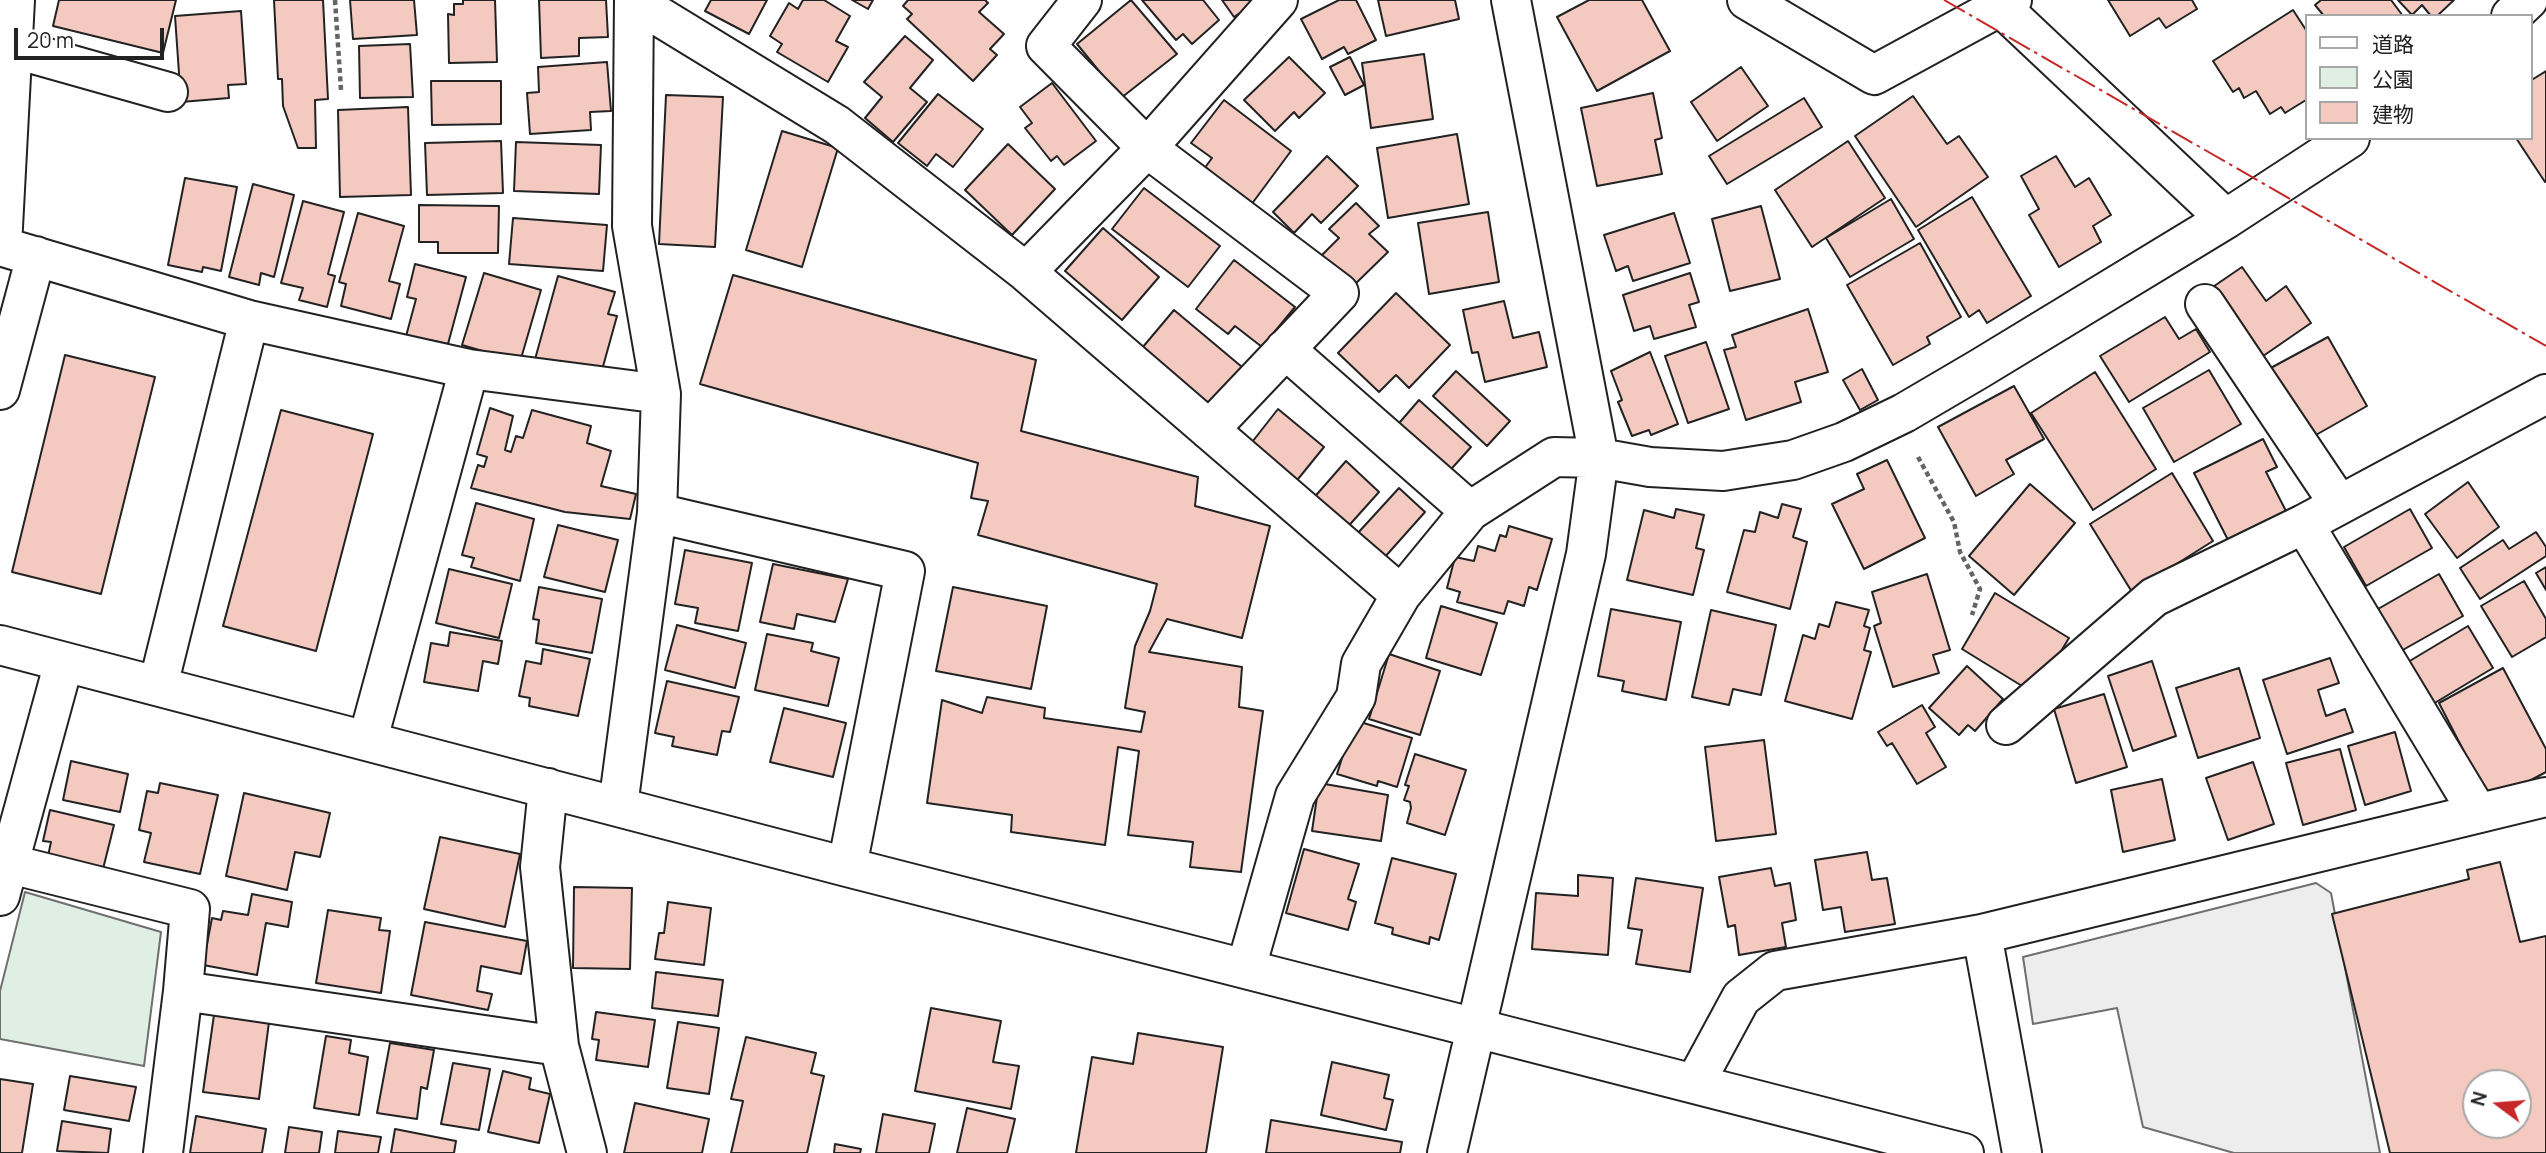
<!DOCTYPE html>
<html>
<head>
<meta charset="utf-8">
<style>
  body { margin:0 }
  #map { position:relative; width:2546px; height:1153px; overflow:hidden; background:#fff; font-family:Manrope,"Noto Sans JP",sans-serif }
  canvas { display:block }
  .legend { position:absolute; left:2305px; top:14px; width:228px; height:126px; box-sizing:border-box; background:#fff; border:2px solid #a7a7a7; margin:0; padding:9px 12px; list-style:none; font-size:21px; color:#222 }
  .legend li { display:flex; align-items:center; gap:14px; height:35px }
  .legend b { width:35px; border:2px solid #a7a7a7 }
  .north { position:absolute; left:2462px; top:1069px; width:70px; height:70px; box-sizing:border-box; background:#fff; border:2px solid #a7a7a7; border-radius:50%; rotate:286deg; font-size:19px; font-weight:700; line-height:28px; text-align:center; color:#222 }
  .north::after { content:''; display:block; margin:auto; width:24px; height:32px; background:#c62828; clip-path:polygon(50% 0,100% 100%,50% 72%,0 100%) }
  .scale { position:absolute; left:14px; top:28px; width:150px; height:32px; box-sizing:border-box; border:4px solid #222; border-top:0; padding-left:9px; font-size:21px; line-height:24px; white-space:nowrap; color:#222; -webkit-text-stroke:5px #fff; paint-order:stroke }
</style>
</head>
<body>
<div id="map">
<canvas width="2546" height="1153"></canvas>
<ul class="legend">
<li><b style="height:9px;background:#fff"></b>道路</li>
<li><b style="height:19px;background:#e0efe3"></b>公園</li>
<li><b style="height:19px;background:#f3c9c0"></b>建物</li>
</ul>
<div class="north">N</div>
<div class="scale">20 m</div>
</div>
<script>
const ctx = document.querySelector('canvas').getContext('2d');
ctx.lineJoin = 'round';
function fill(path, color) { ctx.fillStyle = color; ctx.fill(path, 'evenodd'); }
function trace(path, color, width, dash) { ctx.strokeStyle = color; ctx.lineWidth = width; ctx.lineCap = dash ? 'butt' : 'round'; ctx.setLineDash(dash || []); ctx.stroke(path); }
const green = new Path2D(`
  M25,892l136,40 -17,134 -144,-27v-48z`);
fill(green, '#e0efe3');
trace(green, '#6f6f6f', 2);
const parking = new Path2D(`
  M2316,883l15,10 49,260h-146l-91,-26 -26,-119 -84,16 -10,-67z`);
fill(parking, '#ededed');
trace(parking, '#6f6f6f', 2);
const building = new Path2D(`
  M59,0h117l-13,53 -110,-27z
  M274,0h49l5,99 -13,1 1,48h-18l-15,-42 -1,-27h-4z
  M350,0h64l3,35 -64,4z
  M463,0h32l2,62 -48,1 -1,-49 6,1v-11h9z
  M539,0h67l2,37 -29,1v18l-38,2z
  M711,0h56l-18,34 -44,-23z
  M803,0h21l26,16 -14,25 12,6 -20,35 -51,-30 5,-8 -12,-8 19,-33 9,6z
  M852,0h21l-5,9z
  M908,0h77l3,3 -9,9 25,22 -14,15 7,6 -24,26 -66,-62 5,-5 -9,-8z
  M1131,0l46,54 -56,44 -44,-54z
  M1142,0h61l16,20 -27,24 -9,-10 -7,6z
  M1222,0h37l-25,17z
  M1339,0h17l20,40 -28,14 -4,-7 -22,12 -21,-40z
  M1378,0h77l4,19 -73,17z
  M1589,0h53l28,51 -73,40 -40,-74z
  M2108,0h84l5,9 -31,19 -7,-10 -29,18z
  M2321,0h70l12,16h-79l-9,-11z
  M2398,0h56l-17,16h-6l-9,-11 -10,10z
  M2293,10l13,20v70l-21,13 -4,-6 -11,7 -14,-23 -12,7 -5,-10 -6,4 -20,-31z
  M241,11l5,73 -18,1 1,13 -48,4 -6,-86z
  M905,36l28,24 -23,28 17,14 -34,40 -28,-24 17,-21 -18,-15z
  M410,44l3,53 -53,1 -1,-52z
  M1424,54l9,65 -62,9 -9,-65z
  M1289,57l36,36 -26,25 -5,-6 -19,19 -31,-31z
  M1350,57l14,28 -19,10 -15,-28z
  M607,62l4,49 -21,1 1,18 -61,4 -3,-41 12,-1 -1,-25z
  M1741,67l27,39 -51,35 -26,-39z
  M2546,71v110l-1,1 -29,-44h14v-57z
  M431,81h70v43l-69,1z
  M1052,83l44,58 -32,24 -7,-9 -6,5 -26,-33 7,-5 -12,-16z
  M1653,93l9,45 -7,2 7,34 -65,12 -16,-78z
  M938,94l45,35 -30,38 -17,-13 -9,12 -29,-23z
  M666,95l57,2 -8,150 -56,-3z
  M1913,96l34,48 12,-8 29,41 -72,50 -61,-91z
  M1804,98l18,29 -95,57 -18,-28z
  M1224,100l67,51 -40,54 -47,-36 8,-11 -21,-15z
  M408,107l3,88 -71,2 -2,-87z
  M782,131l56,17 -36,119 -56,-17z
  M1457,134l12,70 -81,14 -11,-70z
  M501,141l2,52 -76,2 -2,-52z
  M1848,141l37,57 -73,49 -37,-57z
  M516,142l85,3 -2,49 -85,-3z
  M1008,144l47,45 -43,46 -47,-45z
  M1327,156l31,30 -37,37 -9,-9 -18,19 -21,-21z
  M2056,156l19,31 14,-9 22,37 -18,11 8,16 -42,25 -30,-52 10,-6 -18,-33z
  M185,178l52,9 -16,84 -18,-4 -1,5 -34,-7z
  M253,184l41,11 -20,82 -13,-4 -2,12 -30,-8z
  M1144,188l76,58 -32,41 -76,-58z
  M1972,197l59,99 -44,27 -8,-13 -10,7 -51,-87z
  M1891,199l23,40 -64,38 -24,-39z
  M303,201l41,11 -16,62 7,2 -8,31 -28,-7 4,-12 -22,-5z
  M1356,203l23,23 -10,8 19,18 -38,37 -31,-31 20,-20 -10,-9z
  M419,205l80,1 -1,47h-60v-11h-19z
  M1761,206l19,73 -50,12 -18,-72z
  M1488,212l11,70 -70,12 -11,-71z
  M358,213l46,13 -15,55 11,3 -9,35 -50,-13 5,-22 -7,-2z
  M1674,213l16,50 -57,18 -5,-15 -12,5 -12,-36z
  M513,218l94,7 -4,46 -94,-7z
  M1103,228l56,49 -37,43 -57,-49z
  M1920,243l41,74 -34,20 3,7 -37,21 -46,-80z
  M1234,260l61,47 -33,40 -27,-21 -7,8 -32,-25z
  M415,264l51,13 -18,67 -19,-4 -2,7 -22,-7 11,-41 -9,-2z
  M2242,267l24,34 20,-15 25,37 -58,40 -49,-70z
  M484,273l57,17 -21,72 -58,-17z
  M1690,273l9,29 -10,3 7,22 -42,12 -4,-13 -16,5 -11,-36z
  M733,275l303,85 -15,71 177,46 -3,29 75,20 -28,112 -75,-19 -18,33 93,15 -3,40 24,4 -22,161 -51,-5 3,-25 -65,-7 11,-84 -21,-4 -13,98 -94,-13 1,-17 -85,-12 15,-103 40,13 5,-16 58,11 -1,10 97,14 4,-20 -20,-4 10,-62 15,-35 7,-27 -179,-49 10,-34 -17,-3 7,-35 -278,-79z
  M558,276l57,16 -7,22 9,2 -18,65 -65,-18z
  M1396,293l54,52 -41,43 -13,-13 -17,17 -41,-39z
  M1504,301l9,37 26,-6 8,35 -62,15 -7,-30 -6,1 -9,-43z
  M1808,309l20,63 -33,10 6,20 -55,18 -22,-70 12,-3 -4,-12z
  M1174,310l68,57 -36,43 -69,-56z
  M2165,317l14,22 17,-10 14,23 -81,50 -29,-46z
  M2328,337l39,69 -60,34 -40,-70z
  M1706,342l23,67 -41,14 -23,-67z
  M1650,352l28,72 -27,11 -2,-5 -17,6 -14,-34 4,-2 -11,-29z
  M65,355l90,22 -54,217 -89,-22z
  M1862,369l16,31 -18,10 -17,-30z
  M2209,370l32,54 -67,38 -31,-54z
  M1456,371l54,50 -23,25 -54,-50z
  M2095,372l61,97 -63,41 -62,-97z
  M2014,386l30,53 -38,21 8,14 -38,22 -38,-69z
  M1419,400l52,47 -26,29 -51,-47z
  M490,408l23,8 -8,34 6,2 5,-16 7,2 9,-28 59,16 -4,17 24,8 -10,35 35,8 -6,25 -65,-7 -94,-24 7,-23 6,2 3,-10 -10,-3z
  M1278,409l46,38 -30,37 -45,-38z
  M281,410l92,24 -57,217 -93,-25z
  M2263,439l14,28 -11,5 20,39 -58,29 -34,-67z
  M1887,460l38,78 -61,31 -32,-65 32,-15 -7,-15z
  M1346,461l33,31 -35,39 -33,-30z
  M2172,473l41,68 -81,51 -42,-68z
  M2468,482l31,45 -42,31 -32,-44z
  M2030,484l45,39 -61,72 -45,-39z
  M1399,488l26,24 -41,46 -27,-24z
  M476,503l58,16 -14,62 -49,-14 3,-9 -12,-3z
  M1782,504l19,5 -8,28 14,5 -17,67 -63,-17 17,-62 11,2 5,-20 18,6z
  M1676,509l28,6 -8,33 8,2 -11,45 -66,-15 17,-70 30,8z
  M2410,509l22,39 -66,38 -22,-39z
  M558,525l60,15 -13,52 -61,-15z
  M1509,526l43,13 -15,51 -8,-3 -5,19 -16,-5 -4,13 -47,-12 3,-10 -13,-4 8,-31 19,4 4,-15 17,5 5,-16 6,2z
  M2536,532l10,15v9l-66,43 -20,-31 43,-28 6,9z
  M685,550l67,13 -14,68 -43,-8 3,-15 -23,-4z
  M773,564l75,15 -13,43 -38,-8 -3,15 -34,-7z
  M2546,567v23l-10,-17z
  M449,569l63,15 -13,54 -63,-15z
  M1927,574l23,76 -17,5 6,18 -46,14 -19,-61 7,-3 -9,-31z
  M2439,574l24,42 -62,35 -23,-42z
  M2524,581l22,38v18l-34,20 -31,-51z
  M539,587l63,12 -10,54 -56,-10 3,-23 -6,-1z
  M953,587l94,19 -16,83 -95,-18z
  M1995,593l74,45 -34,56 -73,-45z
  M1836,602l33,8 -5,16 6,2 -6,22 7,2 -19,67 -67,-18 18,-66 12,4 4,-15 10,3z
  M1441,606l56,17 -16,52 -55,-17z
  M1611,609l70,13 -15,78 -44,-9 2,-10 -26,-5z
  M1711,610l65,15 -15,70 -28,-6 -4,16 -37,-8z
  M677,625l69,18 -11,45 -70,-18z
  M2468,626l25,42 -60,36 -25,-42z
  M450,632l52,9 -4,23 -15,-3 -5,30 -54,-9 7,-39 17,3z
  M767,634l46,9 -2,8 28,7 -11,48 -73,-16z
  M543,649l47,10 -12,57 -49,-10 1,-8 -11,-2 7,-35 15,3z
  M1389,654l51,17 -20,64 -51,-16z
  M2330,658l9,25 -21,7 8,26 19,-7 8,23 -66,22 -24,-74z
  M2152,661l24,75 -43,15 -25,-75z
  M1967,666l36,33 -28,32 -7,-6 -9,10 -30,-27z
  M2239,668l21,70 -62,20 -22,-70z
  M2503,668l43,81v23l-56,30 -51,-99z
  M667,681l72,16 -9,35 -8,-1 -5,24 -45,-9 2,-9 -19,-4z
  M2104,694l23,73 -51,16 -22,-74z
  M1922,705l13,22 -9,6 20,34 -29,17 -25,-41 -5,3 -9,-14z
  M784,708l62,15 -13,54 -63,-15z
  M1354,720l58,18 -15,49 -19,-6 -1,5 -40,-12z
  M2395,732l16,59 -46,14 -17,-59z
  M1764,740l12,94 -60,7 -11,-94z
  M2340,749l16,61 -53,15 -17,-62z
  M1415,754l51,16 -21,65 -38,-12 4,-15 -1,-6 -6,-2 5,-14 -4,-1z
  M71,761l57,13 -8,38 -57,-12z
  M2253,762l21,62 -46,16 -22,-62z
  M2162,779l13,61 -52,12 -12,-62z
  M160,783l58,12 -18,79 -56,-12 7,-29 -12,-3 8,-39 11,2z
  M1319,783l69,12 -7,46 -69,-10z
  M244,793l86,20 -10,44 -25,-5 -8,38 -61,-14z
  M50,810l64,15 -11,44 -55,-13 3,-14 -8,-1z
  M440,837l80,17 -15,73 -81,-18z
  M1304,849l55,15 -11,35 8,3 -8,28 -62,-17z
  M1867,852l5,28 15,-2 8,46 -50,8 -4,-25 -18,3 -8,-50z
  M1392,858l64,16 -17,66 -9,-3 -1,7 -37,-10 1,-6 -18,-5z
  M2500,862l20,80 26,-6v217h-156l-58,-239 137,-35 -2,-9zM2476,1083h42v42h-42z
  M1771,868l4,18 15,-3 6,37 -14,3 4,24 -47,8 -4,-30 -7,2 -9,-50z
  M1578,875l35,3 -5,77 -76,-6 4,-56 42,3z
  M1636,878l67,10 -13,84 -54,-8 6,-34 -14,-2z
  M574,887l58,1 -2,81 -57,-1z
  M252,894l40,8 -4,25 -22,-4 -9,52 -54,-10 9,-47 9,2 2,-9 25,4z
  M668,902l43,6 -7,57 -49,-6 4,-26h5z
  M328,910l53,8 -2,12 11,1 -9,62 -65,-10z
  M425,922l102,19 -6,33 -40,-8 -4,25 15,3 -4,16 -77,-15z
  M656,972l67,8 -5,36 -66,-8z
  M931,1008l70,13 -8,41 26,4 -8,43 -96,-18z
  M596,1012l59,8 -7,47 -52,-7 3,-20 -7,-1z
  M214,1015l55,7 -10,77 -56,-7z
  M678,1022l41,6 -10,66 -42,-6z
  M1138,1033l85,14 -17,106h-130l16,-96 41,7z
  M326,1036l25,4 -2,13 19,4 -9,58 -45,-7z
  M746,1037l70,16 -5,20 13,3 -17,77h-76l12,-52 -12,-2z
  M390,1043l44,7 -7,39 -6,-2 -4,32 -40,-6z
  M1332,1062l57,13 -5,23 9,2 -7,30 -65,-15z
  M453,1063l37,6 -11,61 -38,-6z
  M503,1071l28,7 -2,11 21,5 -11,49 -51,-11z
  M70,1076l66,11 -7,34 -65,-11z
  M0,1079l33,5 -11,69h-22z
  M635,1103l74,16 -7,34h-78z
  M967,1108l48,11 -8,34h-50z
  M883,1114l52,10 -6,29h-53z
  M196,1116l70,13 -4,24h-72z
  M1271,1120l131,22 -2,11h-134z
  M62,1121l49,8 -3,24 -51,-2z
  M289,1127l33,5 -3,21h-34z
  M395,1129l61,12 -2,12h-63z
  M338,1131l43,6 -3,16h-43z
  M835,1144l26,5 -1,4h-26z`);
fill(building, '#f3c9c0');
trace(building, '#222', 2);
const minor = new Path2D(`
  M1082,0l-36,46 101,102 192,145 -130,137
  M1747,0l127,75 138,-75
  M634,1l203,124 189,147 375,323
  M2001,7l225,212
  M2511,16l17,-16
  M12,48l156,44
  M0,246l249,74 220,49 192,25
  M2,246l13,-246
  M1026,272l121,-124 131,-148
  M2205,304l134,200
  M1285,349l185,162
  M0,390l36,-134
  M657,513l248,58 -58,296
  M2304,524l174,289
  M0,645l847,222 1117,286
  M158,686l91,-366
  M2006,725l148,-128 150,-73 242,-130
  M368,739l101,-370
  M548,788l-8,79 19,179 28,107
  M618,806l39,-293 4,-119 -29,-168 2,-226
  M10,864l180,45 -7,82
  M0,896l64,-234
  M1982,934l40,219
  M1246,968l49,-172 61,-99 5,-33 40,-69 69,-84 84,-54 45,1 51,9 73,4 70,-11 51,-18 60,-29 75,-44 247,-150 124,-81
  M1695,1083l46,-85 34,-27 207,-37 564,-137
  M163,1153l20,-162 376,55
  M1447,1153l139,-599 13,-96 -88,-458`);
trace(minor, '#222', 42);
trace(new Path2D(`
  M335,0l6,90
  M1918,457l36,65 6,30 20,37 -8,26`), '#646464', 4.5, [5, 3.5]);
trace(minor, '#fff', 38);
trace(new Path2D(`
  M1944,0l602,346`), '#c62828', 2, [24, 5, 3.5, 5]);
</script>
</body>
</html>
